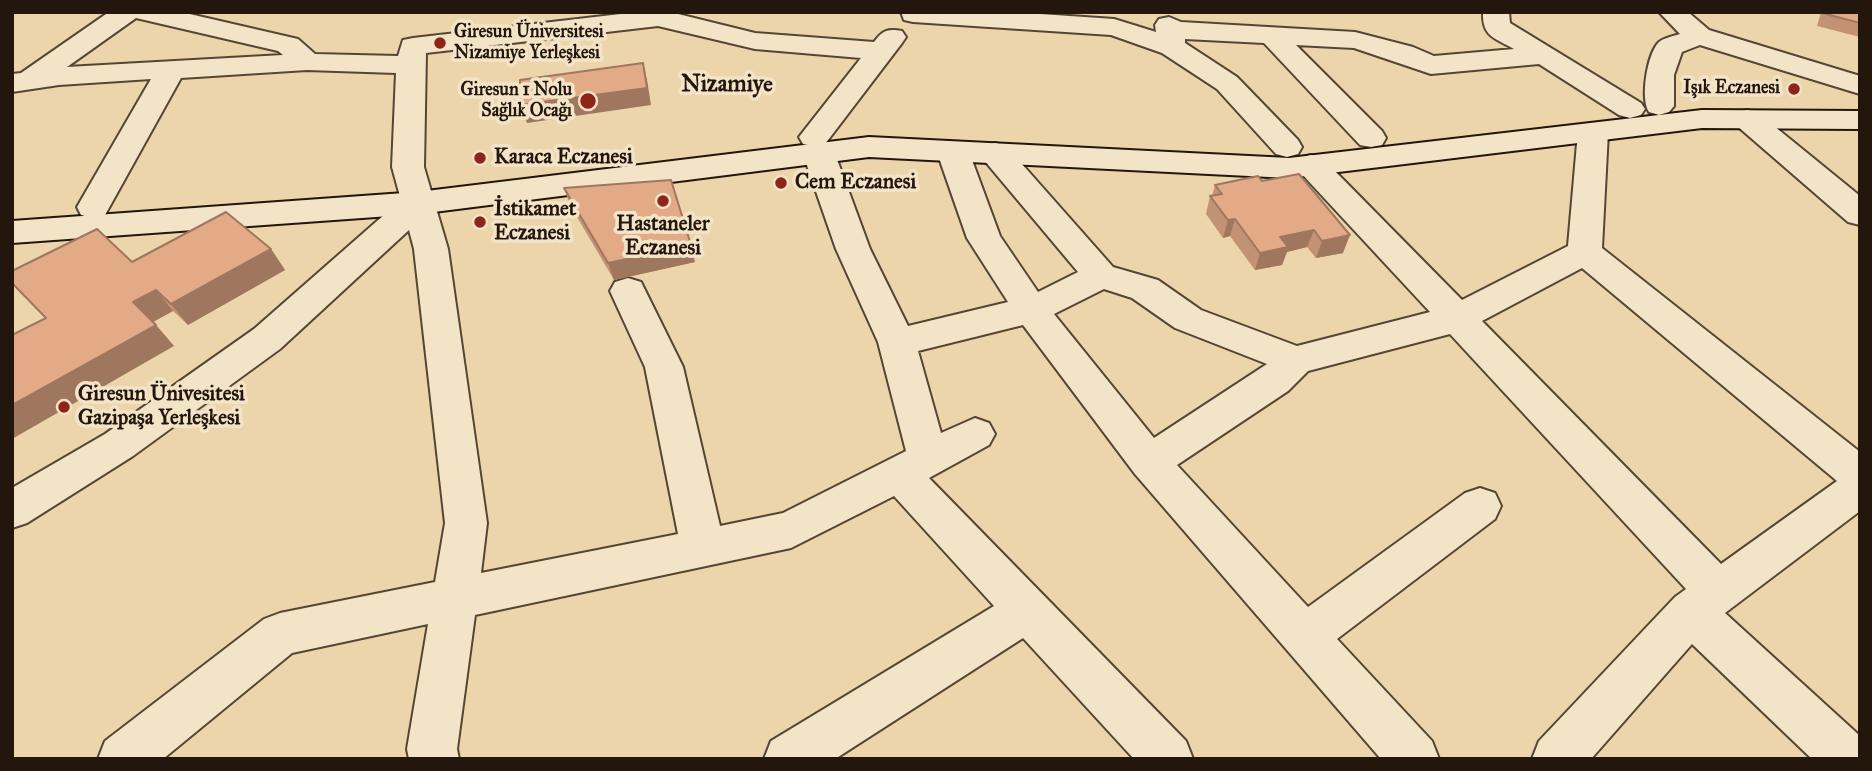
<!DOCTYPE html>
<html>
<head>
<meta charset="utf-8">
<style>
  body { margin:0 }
  #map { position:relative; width:1872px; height:771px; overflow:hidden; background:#ecd5aa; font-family:"IM FELL Great Primer",serif }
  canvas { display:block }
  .frame { position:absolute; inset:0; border:14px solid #22160d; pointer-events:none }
</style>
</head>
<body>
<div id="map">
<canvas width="1872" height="771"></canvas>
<div class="frame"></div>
</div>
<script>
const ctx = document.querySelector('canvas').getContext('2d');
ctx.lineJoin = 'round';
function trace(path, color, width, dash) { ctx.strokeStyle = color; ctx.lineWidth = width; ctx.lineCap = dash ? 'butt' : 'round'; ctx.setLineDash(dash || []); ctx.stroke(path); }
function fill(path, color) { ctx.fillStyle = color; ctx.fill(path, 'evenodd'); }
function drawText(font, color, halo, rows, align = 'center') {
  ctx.font = font + ' "IM FELL Great Primer",serif'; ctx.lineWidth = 7; ctx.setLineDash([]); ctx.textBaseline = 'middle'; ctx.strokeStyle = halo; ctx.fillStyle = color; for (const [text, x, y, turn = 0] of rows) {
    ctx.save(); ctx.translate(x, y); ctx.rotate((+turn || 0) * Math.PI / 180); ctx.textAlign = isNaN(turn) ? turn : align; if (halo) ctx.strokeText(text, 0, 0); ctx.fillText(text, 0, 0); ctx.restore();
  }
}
const street = new Path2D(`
  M109,12h72l117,27 17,15 83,2 5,-16 10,-2 225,-26h32l85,21 119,9c8,-11 13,-14 28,-11l4,6 -4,6 -77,101 -5,1 10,2 5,7 35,95 38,77 100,-24 -41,-64 -30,-86 5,-7 11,-3 11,3 5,7 31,84 38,56 40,-20 -94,-112 -5,-7 5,-7 11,-3 11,3 107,121 45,13 43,30 96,36 133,-34 -130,-140 -5,-7 5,-7 11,-3 11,3 140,142 106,-54 10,-114 4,-7 11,-2 11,2 4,7 -6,116 258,204v59l-135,102 135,123v23h-48l-120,-115 -101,115h-59l7,-18 136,-144 11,-8 -236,-255 -142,37 -20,20 -111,74 131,142 157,-114 15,-5 15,5 6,13 -6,13 -158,120 95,102 7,18h-58l-246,-285 -112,-149 -105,26 23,82 34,-15 14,5 6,11 -6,11 -60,33 257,263 7,18h-59l-111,-121 -188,121h-71l7,-18 223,-135 -100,-110 -103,52 -316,67 -18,134 2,10h-50l-2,-10 21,-125 -136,29 -129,106h-65l7,-18 159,-122 16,-6 155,-31 10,-59 -31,-274 -5,-19 -129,119 -147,107 -106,67 -15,5v-40l93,-54 149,-105 147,-129 -9,-33 4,-94 -89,-3 -126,8 -76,137 -12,3 -12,-3 -4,-8 74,-128 -92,6 -47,7v-18l9,-1zM136,18l142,33 5,4 -216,12zM658,26l97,23 106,9 -62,79 4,7 10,2 -5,1 -5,7 33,95 42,93 28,109 -123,62 -63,13 -37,-159 -42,-85 -13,-4 -13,4 -5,9 35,76 33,167 -197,39 6,-50 -39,-274 -24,-82 2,-114zM1582,268l255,213 -116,83 -239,-243zM1104,289l28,9 43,30 92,36 -113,74 -100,-124z
  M901,12h110l103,7 42,13 -1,-7 4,-6 10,-2 12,5 174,10 58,15 21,9 80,-7c-19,-11 -32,-12 -31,-37h26l1,11 131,80 4,6 -4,6 -11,3 -11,-3 -80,-51 -108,10 -77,-26 -58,-3 86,86 4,7 -4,7 -11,2 -11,-2 -96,-102 -79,-4v4l52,34 61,63 4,7 -4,7 -11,3 -11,-3 -59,-65 -55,-36 -51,-18 -198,-13 -9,-2z
  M1659,12h29l21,18 151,46v18l-160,-49 -18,7 -8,23v31l-5,6 -10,3 -10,-3c-9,-13 -2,-58 10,-70 5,-4 15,-6 21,-8z
  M1747,110l11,3 102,83v29l-12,-3 -112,-97 -4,-6 4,-6z`);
const secondary = new Path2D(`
  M1702,110l158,1v18l-158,-1 -413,50 -420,-21 -451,57 -406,29v-22l406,-29 451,-55 420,21z`);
trace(street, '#544634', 4);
trace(secondary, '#22160d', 4);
fill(street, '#f3e4c8');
fill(secondary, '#f3e4c8');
fill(new Path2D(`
  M1821,12h39v25l-43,-11z
  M1262,181l81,72 -27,5 -9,-11 -20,5 -5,13 -27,5 -25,-34 -7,2 -17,-24 4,-18h2l3,-11z
  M564,188l131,74 -81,18 -44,-75z
  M271,249l14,21 -97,55 -15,-14 -20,11 21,24 -128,-28z`), '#c39275');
fill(new Path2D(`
  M643,63l4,17 4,25 -124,18 -7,-18z
  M1235,219l-5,17 -7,2 5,-18z
  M1314,230l-7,17 -20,5 -5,13 -27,5 5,-17 20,-16z
  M1350,235l-7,18 -27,5 6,-17z
  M691,245l4,17 -81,18 -6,-17z
  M271,249l14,21 -97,55 -17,-21z
  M156,290l17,21 -22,12 -18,-21z
  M156,325l18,21 -162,93v-34z`), '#9f775f');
const building = new Path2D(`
  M1826,12h34v11l-34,-9z
  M643,63l4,25 -127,17v-25z
  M1299,174l51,61 -28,6 -8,-11 -34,7 8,10 -28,6 -25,-34 -7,1 -18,-24 12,-2 -7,-9 43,-9 4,5z
  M671,180l20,65 -83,18 -44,-75z
  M226,212l45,37 -100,55 -15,-14 -23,12 23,23 -144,80v-70l34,-17 -34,-35v-12l85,-42 35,33z`);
fill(building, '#e3aa88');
trace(building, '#9f775f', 2);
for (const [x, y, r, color] of [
  [440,43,7,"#8f2418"],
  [1794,89,7,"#8f2418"],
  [588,101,9,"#8f2418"],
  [480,158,7,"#8f2418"],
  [781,183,7,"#8f2418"],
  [663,201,7,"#8f2418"],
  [480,222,7,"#8f2418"],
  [64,407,7,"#8f2418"]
]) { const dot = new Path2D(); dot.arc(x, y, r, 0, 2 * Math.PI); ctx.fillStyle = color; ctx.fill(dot); trace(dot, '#f3e4c8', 2.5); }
drawText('bold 18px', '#22160d', '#f3e4c8', [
  ["Giresun Üniversitesi",454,33,"left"],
  ["Nizamiye Yerleşkesi",454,54,"left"],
  ["Işık Eczanesi",1780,89],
  ["Giresun 1 Nolu",572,91],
  ["Sağlık Ocağı",572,112]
], 'right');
drawText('bold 21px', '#22160d', '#f3e4c8', [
  ["Karaca Eczanesi",494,158],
  ["Cem Eczanesi",795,183],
  ["İstikamet",494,210],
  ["Eczanesi",494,234],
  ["Hastaneler",663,225,"center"],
  ["Eczanesi",663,249,"center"],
  ["Giresun Ünivesitesi",78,395],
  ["Gazipaşa Yerleşkesi",78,419]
], 'left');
drawText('bold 23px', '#22160d', '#f3e4c8', [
  ["Nizamiye",727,85]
]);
</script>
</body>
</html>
